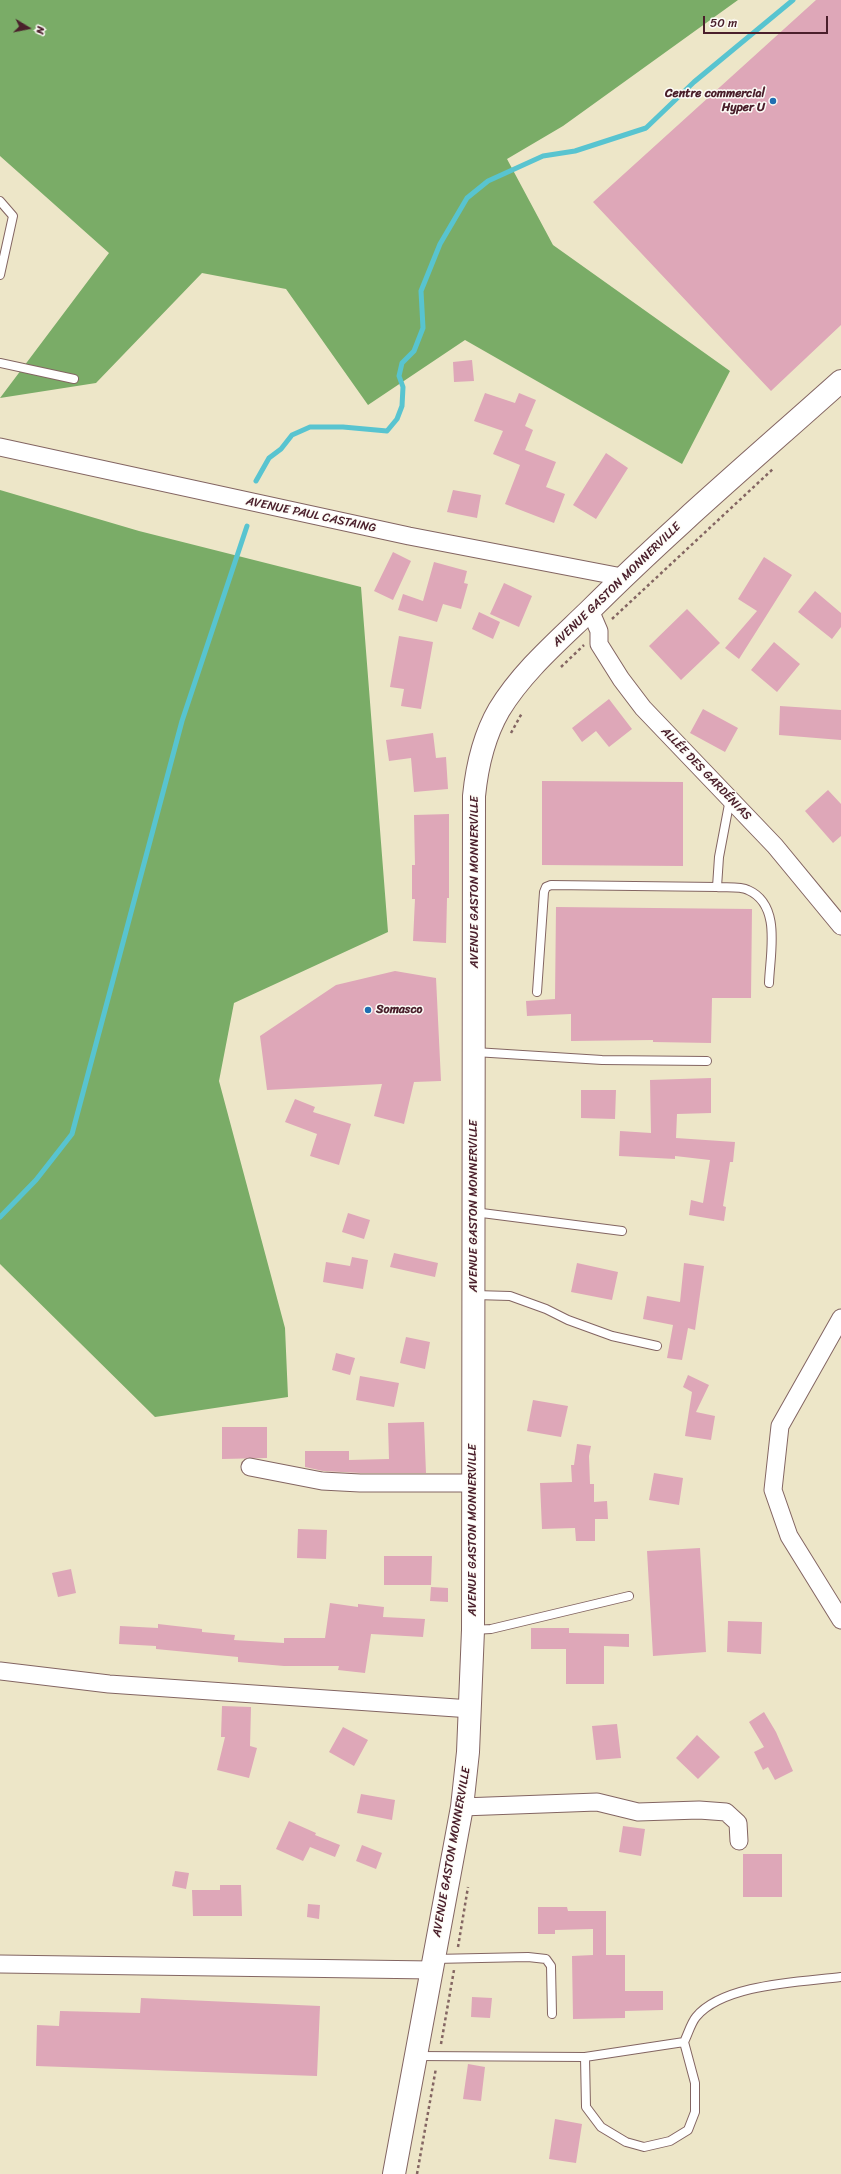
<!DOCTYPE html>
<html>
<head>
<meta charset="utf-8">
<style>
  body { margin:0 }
  #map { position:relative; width:841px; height:2174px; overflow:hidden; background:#ede6c8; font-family:Sriracha,sans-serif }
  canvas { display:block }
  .north { position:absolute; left:8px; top:8px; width:40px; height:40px; -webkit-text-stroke:3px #fdfcf7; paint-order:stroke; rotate:100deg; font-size:11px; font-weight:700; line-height:16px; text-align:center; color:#4a1f2b }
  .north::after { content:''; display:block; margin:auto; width:14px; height:18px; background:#4a1f2b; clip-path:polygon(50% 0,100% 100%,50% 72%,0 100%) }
  .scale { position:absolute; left:703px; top:16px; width:125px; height:18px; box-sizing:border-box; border:2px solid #4a1f2b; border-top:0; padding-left:5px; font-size:12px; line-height:14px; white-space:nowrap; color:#4a1f2b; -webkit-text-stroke:3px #fdfcf7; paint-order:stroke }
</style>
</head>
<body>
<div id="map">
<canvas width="841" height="2174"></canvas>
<div class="north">N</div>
<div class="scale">50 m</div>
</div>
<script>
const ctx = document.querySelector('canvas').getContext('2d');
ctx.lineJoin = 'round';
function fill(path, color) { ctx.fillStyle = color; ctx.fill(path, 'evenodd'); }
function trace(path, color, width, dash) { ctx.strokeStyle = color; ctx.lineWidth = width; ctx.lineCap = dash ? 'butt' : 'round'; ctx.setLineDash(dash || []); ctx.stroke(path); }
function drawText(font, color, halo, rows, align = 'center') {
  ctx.font = font + ' Sriracha,sans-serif'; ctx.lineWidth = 3; ctx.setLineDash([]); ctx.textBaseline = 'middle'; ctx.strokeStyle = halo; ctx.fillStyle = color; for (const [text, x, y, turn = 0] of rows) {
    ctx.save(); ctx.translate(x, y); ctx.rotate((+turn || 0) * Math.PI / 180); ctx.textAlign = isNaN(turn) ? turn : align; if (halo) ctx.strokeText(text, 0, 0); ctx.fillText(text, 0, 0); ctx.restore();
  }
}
fill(new Path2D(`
  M0,0h738l-175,126 -56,33 46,86 177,126 -48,93 -217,-124 -97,65 -82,-116 -84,-16 -106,110 -96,15 109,-145 -109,-97z
  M0,490l139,41 222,56 27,345 -154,71 -15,78 66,247 3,69 -133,20 -155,-153z`), '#7aac67');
trace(new Path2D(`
  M256,481l13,-23 12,-9 11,-14 18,-8h33l44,4 10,-12 5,-13 1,-19 -4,-11 3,-13 12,-12 9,-23 -2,-37 19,-47 27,-46 21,-17 55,-25 32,-5 71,-23 48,-46 99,-82
  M0,1217l36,-37 36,-46 110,-413 65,-195`), '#58c4d0', 5);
fill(new Path2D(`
  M816,0h25v325l-70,66 -178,-189z
  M472,360l2,21 -20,1 -1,-20z
  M485,393l30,10 4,-10 17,7 -11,26 8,4 -8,20 31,12 -10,25 19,7 -11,29 -49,-19 15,-39 -27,-11 10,-23 -29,-10z
  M606,453l22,15 -32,51 -23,-14z
  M453,490l28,5 -4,23 -30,-6z
  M393,552l18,9 -18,39 -19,-9z
  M764,557l28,18 -53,84 -14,-11 32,-37 -19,-12z
  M434,562l33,9 -3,12 4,1 -7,25 -18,-5 -6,18 -39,-12 5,-16 20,7z
  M504,583l28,13 -13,31 -29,-13z
  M815,591l26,22v14l-9,12 -34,-27z
  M687,609l33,34 -39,37 -32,-34z
  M479,612l21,10 -7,17 -21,-10z
  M399,636l34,6 -12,67 -20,-3 3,-17 -14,-2z
  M774,642l26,22 -23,28 -26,-22z
  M609,699l23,30 -23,18 -13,-16 -14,11 -10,-14z
  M780,706l61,4v30l-62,-5z
  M703,709l35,19 -13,24 -35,-19z
  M433,733l3,25 10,-1 2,32 -34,3 -3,-34 -22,3 -3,-21z
  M542,781l141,1v84l-141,-1z
  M828,790l13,14v32l-8,7 -28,-32z
  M449,814v84h-2l-1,45 -33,-2 2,-42h-3v-34h3l-1,-50z
  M556,907l196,2 -1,89h-39l-1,45 -58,-1v-2l-82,1v-27l-44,2 -1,-15 29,-2z
  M395,971l41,7 5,103 -27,1 -10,42 -30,-8 8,-32 -115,6 -7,-54 76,-51z
  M711,1078v35l-34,1 -1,24 59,4 -2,20h-3l-7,44 3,1 -2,14 -35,-6 2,-15 12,3 7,-43 -35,-4v3l-56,-3 1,-25 31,2 -1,-53z
  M581,1090h35l-1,29 -34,-1z
  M295,1099l20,8 -2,5 38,12 -12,41 -29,-9 7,-22 -32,-12z
  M348,1213l22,7 -6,19 -22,-7z
  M394,1253l44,10 -3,14 -45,-10z
  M352,1257l16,3 -5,29 -40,-7 3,-20 24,4z
  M577,1263l41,9 -6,28 -41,-8z
  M684,1263l20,3 -9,64 -7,-2 -6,32 -15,-2 6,-33 -30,-6 4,-23 33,6z
  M406,1337l24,5 -5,27 -25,-6z
  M336,1353l19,5 -5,17 -18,-5z
  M688,1375l21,10 -13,27 19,4 -4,24 -26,-4 7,-44 -9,-5z
  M360,1376l39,7 -5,24 -38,-7z
  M533,1400l35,6 -7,31 -34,-6z
  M424,1422l2,51h-66l-37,-2 -18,-4v-16h44v9l40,-1 -1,-36z
  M222,1427h45v31l-45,1z
  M577,1444l14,2 -2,10 1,28h4v18l13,-1 1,18h-13v22h-19l-1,-13 -33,1 -2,-46 32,-1 -1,-17h3z
  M654,1473l29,5 -4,27 -30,-5z
  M298,1529l29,1 -1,29 -29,-1z
  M700,1548l6,104 -53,4 -6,-105z
  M384,1556h48l-1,29h-47z
  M71,1569l5,24 -18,4 -6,-24z
  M431,1587l17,1v14l-18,-1z
  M330,1603l28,4v-3l26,3 -1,10 42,2 -2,18 -52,-3 -6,39 -27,-3 1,-4h-55l-46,-4v-5l-82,-8v-3l-37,-2 1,-18 38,2v-4l44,5v3l33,3 -1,5 50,3v-5h41z
  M728,1621l34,1 -1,32 -34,-2z
  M531,1628h38v5l60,1v13l-25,-1v38h-38v-35h-35z
  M222,1706l29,1 -1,39 7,2 -8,30 -32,-8 8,-33h-4z
  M764,1712l12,20 17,39 -18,9 -7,-13 -5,3 -9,-18 10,-5 -15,-25z
  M617,1724l4,34 -25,2 -4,-34z
  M343,1727l25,13 -14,26 -25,-14z
  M697,1735l23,22 -22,22 -22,-21z
  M361,1794l34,6 -3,20 -35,-7z
  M289,1821l27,12 -1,2 25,10 -5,12 -25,-10 -7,14 -27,-12z
  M623,1826l22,3 -4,27 -22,-4z
  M362,1845l20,8 -6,16 -20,-8z
  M743,1854h39v43h-39z
  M175,1871l14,2 -3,16 -14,-3z
  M220,1885h21l1,31h-49l-1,-26h28z
  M308,1904l12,1 -1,14 -12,-2z
  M538,1907h29l1,4h38v44h19v36h38v19l-38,1v7l-52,1 -1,-63 21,-1v-26l-38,1v4h-17z
  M472,1997l20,1 -2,20 -19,-1z
  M141,1998l179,8 -3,70 -281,-10 1,-41 22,1 1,-15 80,2z
  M468,2064l17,3 -4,34 -18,-2z
  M555,2119l27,5 -6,39 -27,-4z`), '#dea7b8');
const service = new Path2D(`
  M0,201l13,15 -13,59
  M0,363l74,16
  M717,887c8,1 23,-1 31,3 34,15 22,63 21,93
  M537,992l7,-100 2,-5 5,-2 166,2 2,-30 11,-58
  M475,1052l127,8 105,1
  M474,1212l148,19
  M475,1295l35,1 36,13 22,11 44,16 45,10
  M473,1630l18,-1 138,-33
  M434,1959l94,-2 18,2 5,7 1,48
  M417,2056l168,1 99,-15c4,-8 7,-19 12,-25 27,-33 104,-35 145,-40
  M585,2057l1,50 15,20 25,15 18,5 26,-6 18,-11 7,-18v-29l-11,-41`);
const minor = new Path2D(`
  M0,447l409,89 213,41
  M590,610l9,21v13l22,35 22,29 132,138 66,80
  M841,1318l-61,108 -7,64 16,46 52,84
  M250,1467l72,14 38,2h113
  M0,1671l109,13 362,25
  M462,1807l135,-5 41,10 61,-2 27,2 12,11 1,18
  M0,1964l432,6`);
const primary = new Path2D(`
  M394,2174l68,-367 6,-55 5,-122 1,-834c3,-30 10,-60 25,-86 23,-38 58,-68 90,-99 80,-80 167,-154 252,-230`);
trace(service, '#836562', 10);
trace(minor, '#836562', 19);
trace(primary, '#836562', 24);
trace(new Path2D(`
  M612,619l162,-151
  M561,667l23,-22
  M511,733l11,-20
  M458,1947l10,-60
  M441,2044l13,-74
  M417,2174l19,-106`), '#836562', 2.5, [3, 3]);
trace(service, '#fff', 8);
trace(minor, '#fff', 17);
trace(primary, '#fff', 22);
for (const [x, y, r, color] of [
  [773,101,4,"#1f6fb2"],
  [368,1010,4,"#1f6fb2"]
]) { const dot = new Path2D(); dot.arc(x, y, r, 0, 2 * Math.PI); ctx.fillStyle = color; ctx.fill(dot); trace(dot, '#fdfcf7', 1.5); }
drawText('bold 12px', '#4a1f2b', '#fdfcf7', [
  ["Centre commercial",765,94],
  ["Hyper U",765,108],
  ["Somasco",376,1010,"left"]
], 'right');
drawText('12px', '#4a1f2b', '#fdfcf7', [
  ["AVENUE PAUL CASTAING",311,515,12],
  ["AVENUE GASTON MONNERVILLE",617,585,-44],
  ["ALLÉE DES GARDÉNIAS",706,774,46],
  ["AVENUE GASTON MONNERVILLE",475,882,-90],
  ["AVENUE GASTON MONNERVILLE",474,1206,-90],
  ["AVENUE GASTON MONNERVILLE",473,1530,-90],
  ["AVENUE GASTON MONNERVILLE",452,1852,-80]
]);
</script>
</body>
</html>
